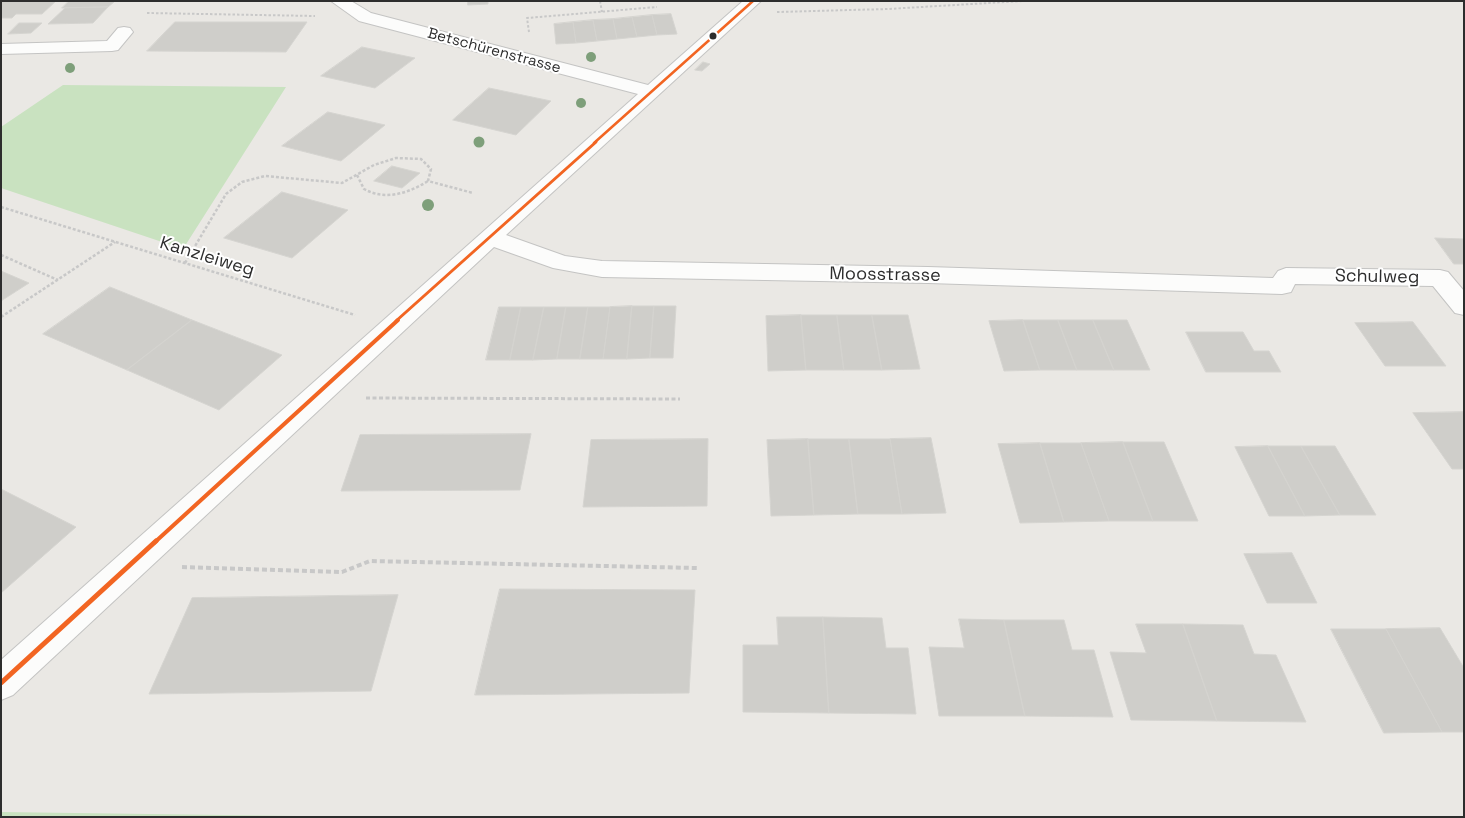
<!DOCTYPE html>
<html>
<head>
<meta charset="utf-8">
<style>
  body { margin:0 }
  #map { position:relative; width:1465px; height:818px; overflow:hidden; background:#eae8e4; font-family:"Space Grotesk",sans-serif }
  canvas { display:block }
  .frame { position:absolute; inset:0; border:2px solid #2d2d2d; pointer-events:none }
</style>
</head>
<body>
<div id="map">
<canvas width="1465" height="818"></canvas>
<div class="frame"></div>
</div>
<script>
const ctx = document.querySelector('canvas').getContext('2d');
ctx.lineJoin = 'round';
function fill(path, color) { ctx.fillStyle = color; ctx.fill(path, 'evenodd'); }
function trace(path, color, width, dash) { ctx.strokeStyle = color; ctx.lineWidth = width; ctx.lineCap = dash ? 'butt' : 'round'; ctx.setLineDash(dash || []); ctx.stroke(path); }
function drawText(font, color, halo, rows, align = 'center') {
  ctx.font = font + ' "Space Grotesk",sans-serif'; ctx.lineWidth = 4; ctx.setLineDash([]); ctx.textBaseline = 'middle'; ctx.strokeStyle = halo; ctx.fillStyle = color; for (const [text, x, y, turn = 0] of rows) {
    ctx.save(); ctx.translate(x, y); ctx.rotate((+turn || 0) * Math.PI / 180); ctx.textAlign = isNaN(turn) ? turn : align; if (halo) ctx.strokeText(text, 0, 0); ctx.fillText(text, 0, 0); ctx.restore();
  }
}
fill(new Path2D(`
  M63,85l223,2 -103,162 -182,-61v-61z
  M1,812l370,5h-370z`), '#c9e2c0');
const building = new Path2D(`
  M1,1h55l-14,13h-26l-4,4h-11z
  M69,1h42l3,1 -6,5 -46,1z
  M468,1h20v3l-20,1z
  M108,7l-15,16 -45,1 17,-16z
  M671,14l6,20 -20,1 -5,-20z
  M652,15l5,20 -20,2 -5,-20z
  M632,17l5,20 -20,2 -4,-20z
  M613,19l4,20 -20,2 -4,-21z
  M593,20l4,21 -21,2 -3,-21z
  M175,22h132l-21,30 -139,-1z
  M573,22l3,21 -20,1 -2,-20z
  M19,23h23l-11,10 -23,1z
  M362,47l53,11 -40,30 -54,-12z
  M703,62l7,2 -8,7 -7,-1z
  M489,88l62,13 -35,34 -63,-15z
  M328,112l57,13 -44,36 -59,-15z
  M392,166l28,7 -18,15 -28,-7z
  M282,192l66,18 -56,48 -68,-20z
  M1435,238l29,1v25h-10z
  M1,271l28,12 -28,18z
  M110,287l82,33 -65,50 -84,-36z
  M632,306l-5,53h-24l7,-52z
  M632,306h22l-4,52 -23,1z
  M654,306h22l-3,52h-23z
  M499,307h22l-11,53h-24z
  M521,307h23l-11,53h-23z
  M544,307h22l-9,52 -24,1z
  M566,307h22l-8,52h-23z
  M588,307h22l-7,52h-23z
  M801,315h36l7,55h-38z
  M801,315l5,55 -38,1 -2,-55z
  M837,315h35l10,55h-38z
  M872,315h36l12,54 -38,1z
  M192,320l90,35 -63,55 -92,-40z
  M1023,320l17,50 -36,1 -15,-50z
  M1023,320h35l19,50h-37z
  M1058,320h35l21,50h-37z
  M1093,320h34l23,50h-36z
  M1413,322l33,44h-61l-30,-43z
  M1186,332h57l11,19h15l12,21h-75z
  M1464,412v57h-12l-39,-56z
  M531,434l-11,56 -179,1 19,-56z
  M931,438l15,75 -44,1 -12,-75z
  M708,439l-1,67 -124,1 8,-67z
  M808,439h41l9,75 -44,1z
  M808,439l6,76 -43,1 -4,-76z
  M849,439h41l12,75h-44z
  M1123,442h41l34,79h-45z
  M1123,442l30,79h-44l-28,-78z
  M1040,443h41l28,78 -45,1z
  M1040,443l24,79 -44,1 -22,-79z
  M1268,446h33l39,69 -35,1z
  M1268,446l37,70h-36l-34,-69z
  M1301,446h34l41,69h-36z
  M1,489l75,38 -75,66z
  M1292,553l25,50h-50l-23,-49z
  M500,589l195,1 -6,103 -214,2z
  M398,595l-27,96 -222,3 43,-96z
  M777,617h46l6,96 -86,-1v-67h35z
  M823,617l59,1 4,30h22l8,66 -87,-1z
  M959,619l45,1 21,96h-86l-10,-69 35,1z
  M1004,620h60l8,30h22l19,67 -88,-1z
  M1136,624h47l34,97 -86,-1 -21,-68 36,1z
  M1183,624l60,1 11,29 22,1 30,67 -89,-1z
  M1440,628l24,40v64h-22l-56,-103z
  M1331,629h55l56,103 -58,1z`);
fill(building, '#cfceca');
trace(building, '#d5d4d0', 1);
const minor = new Path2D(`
  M331,1h20l20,12 277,72 95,-84h18l-255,234 59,21 37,5 326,6 345,11 5,-7 8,-3 154,2 8,2 16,19v24l-9,-2 -22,-27 -138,-2 -4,8 -9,2 -354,-11 -326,-6 -49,-9 -59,-21 -481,448 -12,5v-40l637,-566 -279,-73z
  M124,27l6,1 3,4 -15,18 -6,1 -111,3v-10l106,-3 11,-13z`);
trace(minor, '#c4c4c3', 2);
trace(new Path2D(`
  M600,1l2,11
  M777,12l111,-3 134,-8
  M147,13l168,3
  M529,32l-2,-14 130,-11`), '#c8c8c8', 2, [2.5, 2]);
trace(new Path2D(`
  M357,175l7,14c21,12 45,4 64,-8
  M1,207l354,108
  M1,255l57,25
  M185,263l41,-69 16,-12 23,-6 77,7 32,-18 22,-7 25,1 10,10 -3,12 45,12
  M1,317l114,-75`), '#c8c8c8', 2.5, [3, 2]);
trace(new Path2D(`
  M366,398l314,1`), '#c8c8c8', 3, [4, 2.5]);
trace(new Path2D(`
  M182,567l160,5 28,-11 327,7`), '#c8c8c8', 4, [5, 3]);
fill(minor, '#fcfcfb');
trace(new Path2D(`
  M594,143l159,-142`), '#f26522', 2.5);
trace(new Path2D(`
  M396,321l200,-179`), '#f26522', 3);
trace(new Path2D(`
  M154,543l244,-223`), '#f26522', 4);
trace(new Path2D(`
  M1,683l155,-142`), '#f26522', 5);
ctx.fillStyle = '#7e9f7a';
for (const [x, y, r] of [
  [591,57,5],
  [70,68,5],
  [581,103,5],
  [479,142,5.5],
  [428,205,6]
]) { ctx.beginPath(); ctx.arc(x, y, r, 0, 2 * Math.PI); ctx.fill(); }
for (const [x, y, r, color] of [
  [713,36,4.5,"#2d2d2d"]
]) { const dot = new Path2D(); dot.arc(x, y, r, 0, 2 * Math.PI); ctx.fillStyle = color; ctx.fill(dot); trace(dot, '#fff', 2); }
drawText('15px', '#2d2d2d', '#fff', [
  ["Betschürenstrasse",494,51,15]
]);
drawText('18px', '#2d2d2d', '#fff', [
  ["Kanzleiweg",207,257,17],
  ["Moosstrasse",885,275,1],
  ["Schulweg",1377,277,1]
]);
</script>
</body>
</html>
